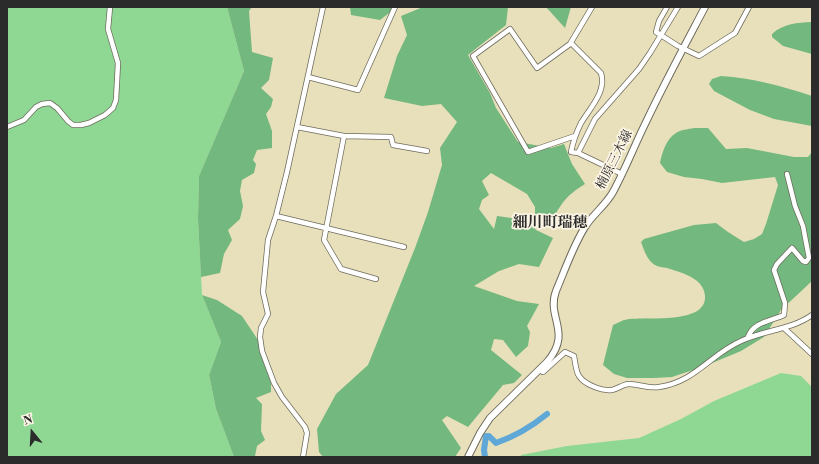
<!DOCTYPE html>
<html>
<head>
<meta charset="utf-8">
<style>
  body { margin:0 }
  #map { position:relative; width:819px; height:464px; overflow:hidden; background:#e8e0bb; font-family:"Libre Bodoni",serif }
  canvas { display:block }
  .frame { position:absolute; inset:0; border:8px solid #2b2b2b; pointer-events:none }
  .north { position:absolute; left:12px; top:412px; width:40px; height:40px; -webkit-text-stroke:3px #fcf5e5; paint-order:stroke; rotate:342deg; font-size:11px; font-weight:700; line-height:16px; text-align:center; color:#2b2b2b }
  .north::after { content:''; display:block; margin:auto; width:14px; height:18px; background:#2b2b2b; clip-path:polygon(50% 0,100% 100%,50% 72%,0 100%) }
</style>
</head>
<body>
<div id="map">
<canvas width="819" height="464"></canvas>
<div class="frame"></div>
<div class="north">N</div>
</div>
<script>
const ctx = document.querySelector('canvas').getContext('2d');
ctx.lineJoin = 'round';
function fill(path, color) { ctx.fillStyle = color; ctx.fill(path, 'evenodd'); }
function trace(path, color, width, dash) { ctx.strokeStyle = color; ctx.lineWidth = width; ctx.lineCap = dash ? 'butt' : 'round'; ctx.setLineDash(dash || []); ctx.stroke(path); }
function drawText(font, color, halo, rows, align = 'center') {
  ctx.font = font + ' "Libre Bodoni","Noto Serif JP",serif'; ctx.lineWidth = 3.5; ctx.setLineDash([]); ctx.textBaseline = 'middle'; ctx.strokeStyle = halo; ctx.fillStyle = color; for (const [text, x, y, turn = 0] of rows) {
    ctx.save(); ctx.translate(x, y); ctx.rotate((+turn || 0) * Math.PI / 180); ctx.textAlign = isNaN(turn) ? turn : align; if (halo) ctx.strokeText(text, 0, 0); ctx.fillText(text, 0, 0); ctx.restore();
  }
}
fill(new Path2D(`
  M7,7h220l17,64 -45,105 -1,43 4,76 19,47 -12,33 7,34 18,48h-227z
  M781,373l20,3 11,11v70h-291v-2l46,-9 72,-8 42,-19 33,-18z`), '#8fd894');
fill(new Path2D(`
  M227,7h25l-3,4 3,41 21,6 -4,22 -8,8 12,11 -2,8 -5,7 6,17v17l-15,2 -4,10 3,4 -2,9 -12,7 -2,11 3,15 -3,13 -12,11 4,10 -8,14 -4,19 -19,4 -3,-58 1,-43 45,-105z
  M350,7h47l-17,13 -29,-5z
  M423,7h85l-2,18 -38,30 22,38 6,15 22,34 33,6 13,-4 8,20 13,20c-20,12 -25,21 -35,41l-15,-5v-13l-8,-13 -36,-21 -9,8 7,14 -7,5 -3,9 15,20 3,-13 22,3 11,4 6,7 17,8 -14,29 -20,-3 -20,7 -25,15 43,15 22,3 -12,22 3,6 -2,14 -12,11 -13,-17 -9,-1 -3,11 31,25 -8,8 -11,2 -35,42 -21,-11 -5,4 19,28 -6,9h-132l-4,-5 -2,-23 19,-35 32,-29 47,-117 13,-36 14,-47 -2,-17 17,-26 -16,-18 -19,2 -38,-8 13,-42 10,-21 -6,-19z
  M546,7h25l-6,21z
  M812,22v32l-29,-8 -11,-9v-3c12,-11 25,-11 40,-12z
  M721,76c31,2 61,10 91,20v30l-38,-7 -24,-9 -36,-19 -5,-7 3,-5z
  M694,128h14l18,21 21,-1 47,9h14l4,-5v129l-31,29 -17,27 -23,14 -36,15 -33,11 -18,1h-27l-13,-4 -11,-9 10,-40c5,-2 11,-6 17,-6 18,-2 84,6 74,-28 -4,-14 -25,-19 -37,-23 -4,-1 -9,-1 -12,-3 -8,-5 -11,-15 -14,-23l3,-3 50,-14 22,-2 12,9 16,10 10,-3 8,-5 4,-10 12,-39 -3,-8 -53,6 -20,-4 -18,-2 -17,-5 -7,-9c2,-10 6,-24 16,-30 4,-3 13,-4 18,-5z
  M202,295l15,5 25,16 16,24 13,43v9l-15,6 6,6 -1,27 4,9 -8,6 -2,10 3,1h-24l-18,-48 -7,-34 12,-33z`), '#73b87e');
trace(new Path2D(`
  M485,457l-1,-7 2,-14h3l7,7c20,-7 35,-16 51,-29`), '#5fa7d6', 6);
const minor = new Path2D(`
  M667,7l-8,14 -3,11 22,14 21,10 36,-23 14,-26
  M571,43l30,30c6,18 -11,35 -20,50 -5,10 -8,19 -10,29l7,1 44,21
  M308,77l50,13 37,-83
  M7,127l17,-7 12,-13 6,-3 8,-1 7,5 11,13 5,4h8l8,-2 16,-8 8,-7 3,-8 2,-37 -10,-34 2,-22
  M297,127l47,9 47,1 2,8 34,6
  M344,136l-20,104 17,29 35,10
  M575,136l-47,16 -55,-96 37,-27 27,39 33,-24 22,-37
  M578,153l17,-34 44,-50 11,-16 28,-46
  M276,216l128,31
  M784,328l28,26
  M748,337c5,-15 23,-16 36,-22l1,-12 -11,-33 3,-6 15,-16 11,13 3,1 3,-4 -6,-32 -8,-20 -8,-32
  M539,370l4,2 22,-20 9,4c1,5 2,16 5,20 6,9 23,15 33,14 6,-1 11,-6 17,-6 10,0 20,5 30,3 36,-5 52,-33 82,-46 23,-11 50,-11 71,-26
  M303,457l4,-24 -2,-6 -23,-30 -8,-14 -12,-32 -2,-14 1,-9 7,-14 -5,-22 5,-52 8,-24 11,-44 36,-165`);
const secondary = new Path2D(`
  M468,457l12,-24 10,-15 57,-56c26,-30 -1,-44 9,-71 9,-21 17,-45 29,-64 8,-13 21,-22 28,-35 13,-24 22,-48 34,-72 18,-38 38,-75 58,-113`);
trace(minor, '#6d6a5d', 6);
trace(secondary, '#6d6a5d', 8);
trace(minor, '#fff', 4.5);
trace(secondary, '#fff', 6);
drawText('13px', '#2b2b2b', '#fcf5e5', [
  ["楠原三木線",615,160,-63]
]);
drawText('bold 15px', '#2b2b2b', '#fcf5e5', [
  ["細川町瑞穂",550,223]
]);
</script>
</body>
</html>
